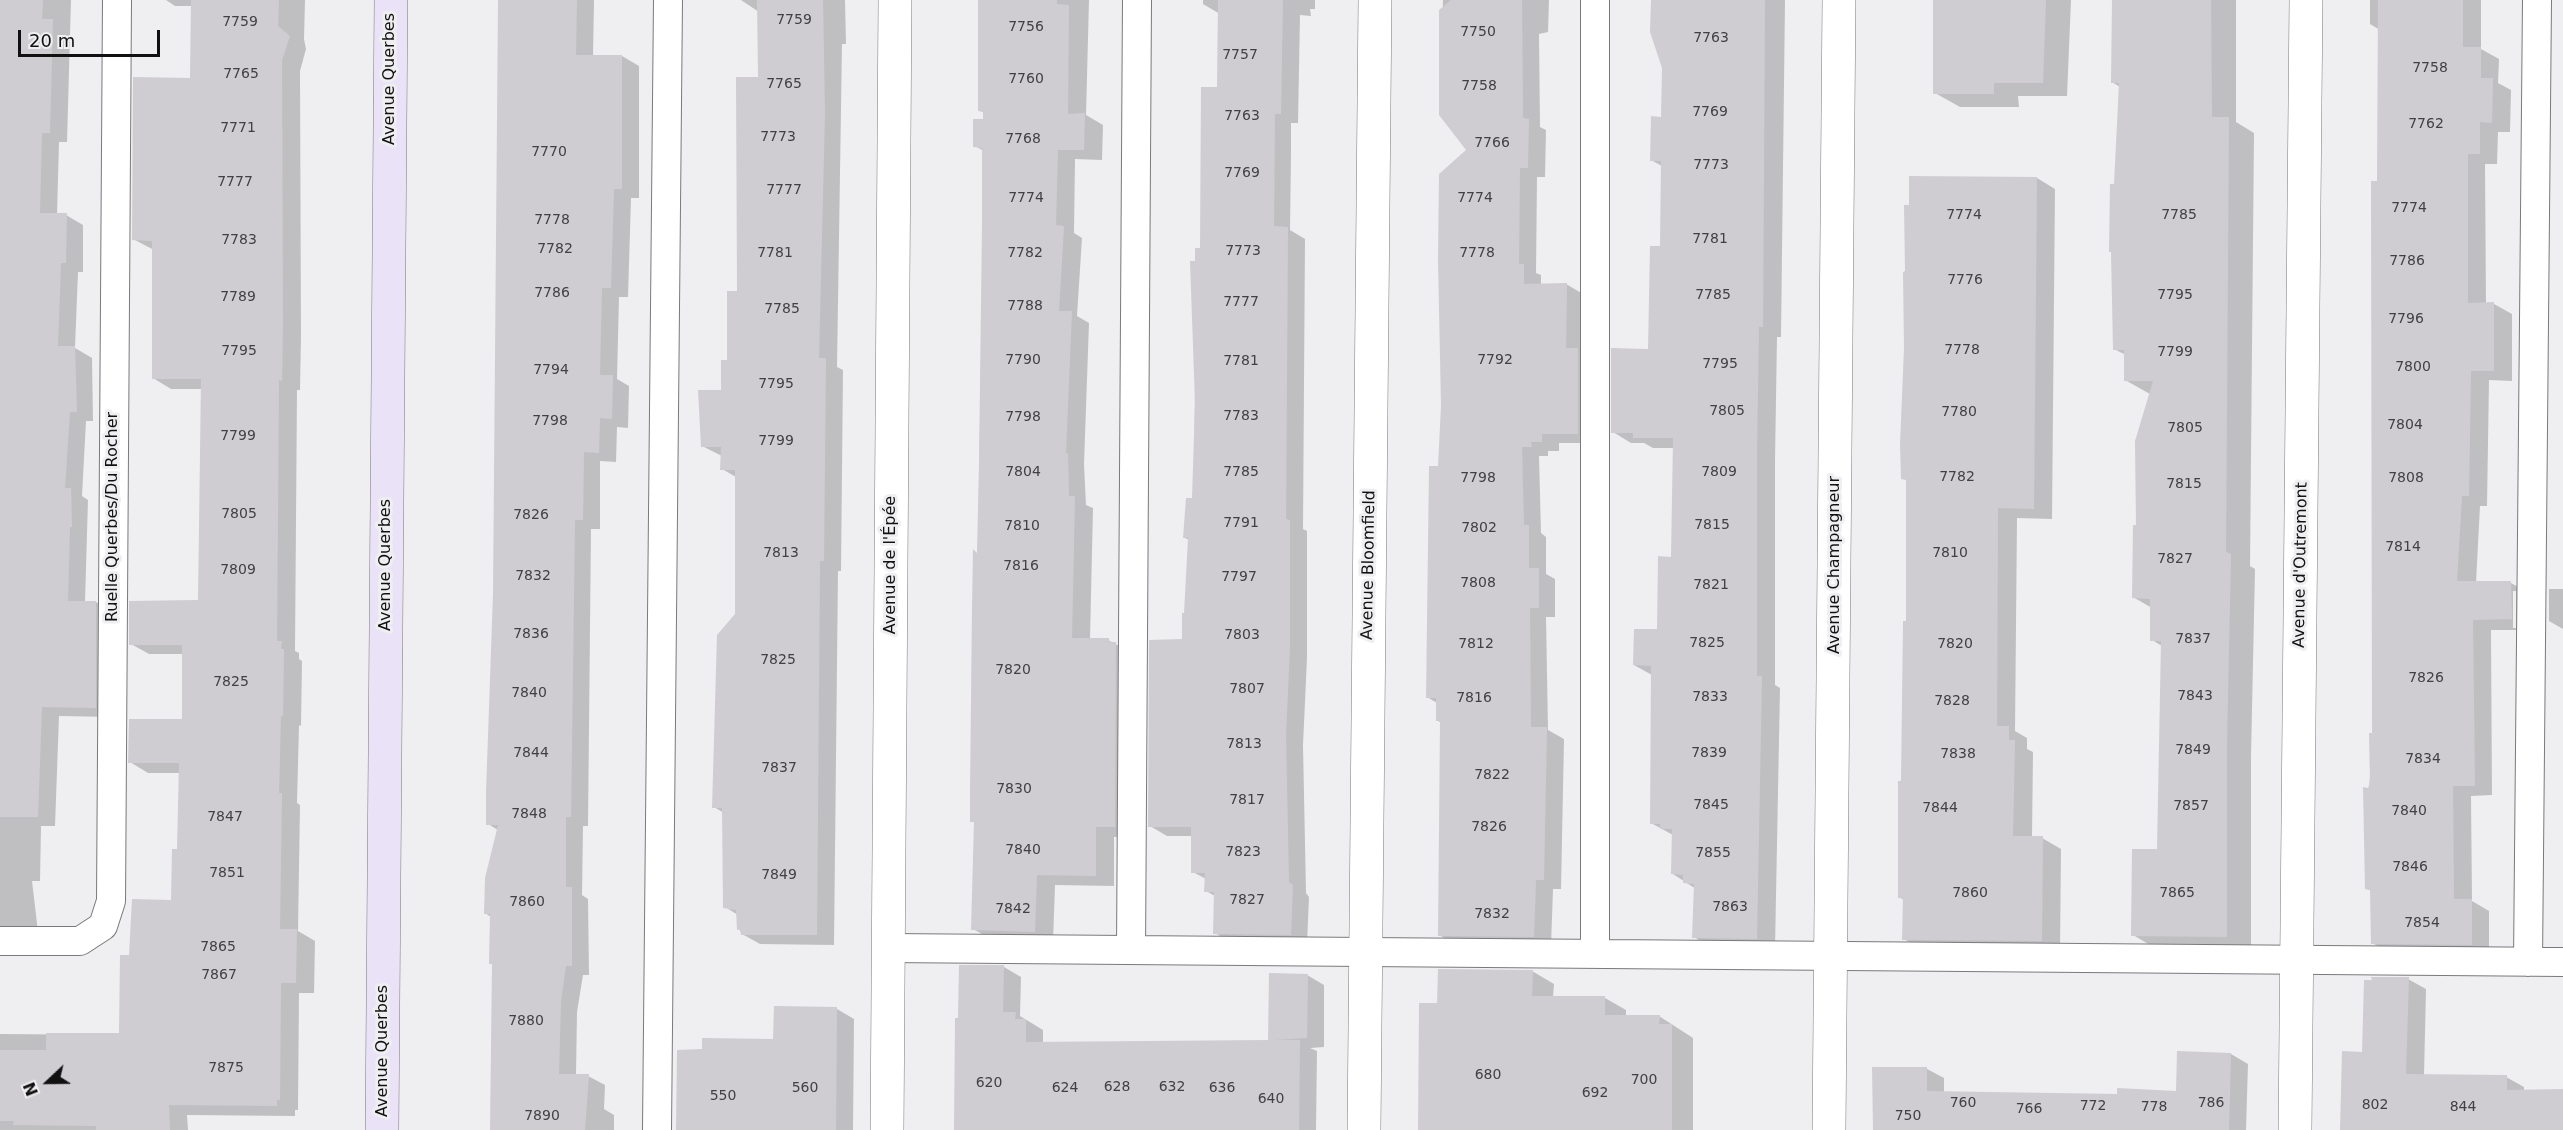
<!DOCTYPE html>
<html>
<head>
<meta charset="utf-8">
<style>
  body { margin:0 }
  #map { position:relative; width:2563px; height:1130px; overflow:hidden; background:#efeef1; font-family:"DejaVu Sans",sans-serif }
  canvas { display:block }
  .north { position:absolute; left:18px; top:1052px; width:60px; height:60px; -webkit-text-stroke:4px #efeef1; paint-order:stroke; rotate:248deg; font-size:16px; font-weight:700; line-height:24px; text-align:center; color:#121112 }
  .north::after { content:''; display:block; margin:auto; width:21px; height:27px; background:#121112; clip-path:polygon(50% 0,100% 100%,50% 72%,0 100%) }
  .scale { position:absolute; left:18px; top:30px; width:142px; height:27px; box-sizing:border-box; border:3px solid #121112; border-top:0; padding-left:8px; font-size:18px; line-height:21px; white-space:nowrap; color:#121112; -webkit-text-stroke:4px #efeef1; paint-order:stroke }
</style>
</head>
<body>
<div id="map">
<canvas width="2563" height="1130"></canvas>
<div class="north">N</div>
<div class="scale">20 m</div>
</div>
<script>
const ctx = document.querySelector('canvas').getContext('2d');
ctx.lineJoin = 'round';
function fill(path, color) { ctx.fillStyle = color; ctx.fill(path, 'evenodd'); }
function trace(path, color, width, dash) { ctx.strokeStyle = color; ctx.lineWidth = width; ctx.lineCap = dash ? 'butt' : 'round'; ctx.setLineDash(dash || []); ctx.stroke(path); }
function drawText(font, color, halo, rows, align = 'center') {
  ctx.font = font + ' "DejaVu Sans",sans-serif'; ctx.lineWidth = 6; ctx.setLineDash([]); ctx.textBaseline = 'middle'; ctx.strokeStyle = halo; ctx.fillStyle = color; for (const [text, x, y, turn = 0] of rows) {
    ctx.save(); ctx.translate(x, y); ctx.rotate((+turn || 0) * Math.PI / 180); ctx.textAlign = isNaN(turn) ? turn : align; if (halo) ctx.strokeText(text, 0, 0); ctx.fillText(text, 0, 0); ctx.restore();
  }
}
fill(new Path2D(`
  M0,0h71l-4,142h-8l-2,73h9l17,10v47h-5l-3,76 17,10 1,63h-7l-4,75 6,4 -3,102h11l17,10v105l-54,-1 -4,110h-14l-1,55h-8l6,51 -38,4z
  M166,0h139l-1,39 2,10 -6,22 1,265 -1,54h-3l-2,261 4,2v6l3,2 -1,65 -2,-1 -2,78 3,2 -2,126 17,10 -1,52h-15l-1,117h-3v6l-108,-1 1,15h-188v-96l121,1 10,-79 42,-55 5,-51 2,-77h-32l-18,-11 53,-41 1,-67h-35l-18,-10 68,-42 4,-213h-32l-18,-11 1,-128 -21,-11 59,-160v-73h-17z
  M500,0h94l-1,56h29l17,10v132h-8l-3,99h-9l-2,82 12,7 -1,42 -11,-1 -1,35 -16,-1v68h-9l-3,297h-5l-1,69 6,4 1,76h-6l-6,37 -1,63 12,1 17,9 -1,24 10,6v15h-123l2,-165 -2,-48 -6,-4 13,-83 -10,-6 6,-230z
  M741,0h104l1,44h-4l-5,323 6,3 -2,201h-3l-4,374 -74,-1 -18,-10 -3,-5 -1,-14 -13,-8 -1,-94 -10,-6 22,-192v-138l-14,-8v-13l-20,-10 20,-54 7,-31 9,-68 22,-215 -1,-66z
  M980,0h109l-3,115 17,10 -1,35 -27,-1 -1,74 8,5 -5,78 12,7 -5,141 2,41 7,3 -3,131 18,1 26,14 -1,183h-19v49l-59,-1 -2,57 -62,-3 -18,-10 3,-105 -4,-3 6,-267 6,-403 -9,-5 9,-26v-7l-4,-3z
  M1203,0h112v9h-5l1,7 -11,-1 -2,108h-7v31l-1,76 15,9 -2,290 4,2v127l-4,87 3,148 3,4 -2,47 -75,-1 -17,-10v-37l-9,-5v-12l-13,-7v-36h-26l-17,-10 33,-186 6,-100 -4,-2 9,-39 2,-236 5,-13 18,-161 1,-75 -17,-10z
  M1443,0h106l-1,32 -9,2 1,93 6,3 -1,47h-8l-1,96 5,2v10l25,-1 17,10 12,149h-36v8h-11v5h-9l2,77 5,4v37l9,5v38h-9l2,113 16,9 -3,150h-8l-2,57 -94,-1 -18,-10 2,-212 -4,-3v-17l-10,-6 13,-230 28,-317 -28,-35z
  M1652,0h133l-4,337h-4l-2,124v224l5,3 -5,260h-63l-18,-11 2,-48 -23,-15v-39l-22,-12 1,-148 -18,-10 24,-34 14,-73 2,-110h-21l-9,-5h-13l-18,-11 36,-82 12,-102 1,-82 -11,-6 11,-42 1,-50z
  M1935,0h136l-4,96h-49l1,11h-59l-25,-14z
  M2113,0h123v122l18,11 -4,433 5,3 -4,188v193l-94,-1 -24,-14 25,-84 4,-205 -10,-6v-32l-19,-11 17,-203 -25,-14 1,-25 -12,-6 1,-164 5,-98 -8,-5z
  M2370,0h111v49l18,10 -1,24 13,7 -1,42h-12l-1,32h-12l1,140h8l18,10v67l-23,-1 -2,126h-7l-4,77h35l18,10 3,37h-41l1,165 -21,1 1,105 17,10v43l-98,-1 -19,-10v-52l-5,-2 2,-100 4,-54 7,-705 -10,-6zM2513,591h3v37h-3z
  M2037,178l18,11 -3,330 -35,-1 -2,213 12,7v11l6,3 -1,86h10l19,11 -1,102 -138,-1 -18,-11v-39l-5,-3 8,-275 1,-141 -5,-3z
  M2549,589h14v40l-14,-8z
  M1004,967l17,10 -1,39 23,14v13l227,-2 37,-66 17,10v62l-14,1 7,3 -1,79h-361z
  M1532,971l22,13 -1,13 52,1 21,12v6h33l34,22v92h-273l19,-125z
  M2408,979l18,10 -2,87 82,1 18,10v4h39v39h-222l23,-76z
  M837,1009l17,10 -1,111h-175l26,-79 71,-11z
  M2178,1053l53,1 17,10 -2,66h-372l53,-61 17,9v15l174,2 60,-3z`), '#0003');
fill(new Path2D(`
  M0,0h43l-1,19h11l-3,114h-8l-2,80h27l-1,50h-5l-3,83h17l2,66h-7l-5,76h6l1,39h-2l-2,74h28v107l-54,-1 -4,110h-38z
  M191,0h88l-1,26 12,10 -8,24 1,264 -1,57 -3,-1 -2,261h5l-1,8h3l-1,67h-2l-2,77h3l-2,136h17l-1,54h-15l-1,117h-3v6l-108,-1 1,25h-74v-4l-83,-1 1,-4h-14v-71h46v-17h73l1,-78h9l3,-56 39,1 1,-51h5l2,-86h-51l1,-44h53v-74h-53v-44l69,-1 3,-221h-49v-138l-20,-1 1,-163 57,1z
  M498,0h79l-1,55h46v134h-8l-3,99h-9l-2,87h13l-1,44 -12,-1 -1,35 -15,-1 -1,68h-8l-4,297h-5v70h6v79h-6l-5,35 -2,73h30l-4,56h-95l2,-166h-3l1,-50h-6l1,-36 13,-53h-12v-33l7,-198z
  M757,0h66l2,112 -6,246h7l-2,203h-4l-3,374h-76l-1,-6 -3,1 -1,-20 -13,-2 -1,-100h-10l5,-173 18,-21v-144h-15l1,-23h-20l-3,-57h23v-30h6v-69h10l-1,-214h22z
  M978,0h79v4l12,1 -1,109 17,-1 -1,37h-26l-2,75 8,1 -5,85h13l-6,142h2l1,43h6l-3,142h37v4h7l-1,185h-19v49l-59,-1 -2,57 -64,-2 3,-108h-4v-31l2,-184 1,-58 4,4 2,-90 3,-240v-75l-9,-1v-28h10v-7l-5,-1z
  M1218,0h65l-2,114h-6l-1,112 14,1 -2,292 4,1v127l-4,88 3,147 4,3 -2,50 -78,-1 1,-42h-10l1,-19h-14v-46h-43l1,-187 33,-1v-26h2l4,-75h-5l3,-40h6l3,-95 -5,-142h5v-13h5l1,-161h16z
  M1451,0h71l1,103v15l6,1 -1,49h-8l-1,96h5v20l43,-1 -1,65h12v86h-36v8h-11l1,5h-10l2,78h5v43h10v40h-9l1,119h16l-3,153h-8l-2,57 -96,-1 2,-215h-4v-23h-10l3,-232h9l3,-60 -3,-146 1,-86 27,-24 -27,-35v-105z
  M1651,0h114l-2,327h-4l-2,123v226h5l-5,263 -65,-1 2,-54 -11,-1v-8l-12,-1 1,-45h-12v-5h-10l1,-158 -18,-1 1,-36h23l1,-73 13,1 2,-119h-40v-5h-22v-85l37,1 2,-103h10l1,-85h-11l1,-45 10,1 1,-49 -12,-36z
  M1933,0h113l-3,83h-49v11h-61z
  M2112,0h99l1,117h17l-3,435 5,2 -4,189v194l-96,-1 1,-87h25l4,-208h-11v-42l-18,-1 1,-73h3l-1,-84 18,-60h-29v-31h-11l-2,-98h-2l1,-68h4l5,-101h-8z
  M2378,0h85v47h18v31h12l-1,45 -12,-1v32h-12v149l26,-1v69h-23l-2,125h-7l-5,85h54l1,38 -39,1 2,166h-22l1,113h18v46l-101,-1 -1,-54 -5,-1 -2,-102 5,1 2,-5 -1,-50h3l-1,-552h6z
  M1909,176l128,1 -3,332 -36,-1 -1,218h12v14h6l-2,96h30l-1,105 -140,-1 1,-42h-5v-117h3l2,-160h3v-141l-5,-1 -1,-35 4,-96 -1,-76 2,-1 -1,-66h5z
  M959,965h45l-1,47h13l-1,7h11v23l242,-2 1,-67 39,1 -1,64 -33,2h26l-1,90h-345l1,-112h3z
  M1438,969l95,1 -1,26h73v19h55l-1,9h13v106h-254l1,-127h18z
  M2371,977h38l-3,97 101,1v15l56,-1v41h-223l2,-79 20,1 2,-72h8z
  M774,1006l63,1 -1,123h-160l1,-80 25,-1v-11l71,1z
  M2177,1051l54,2 -2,77h-356l-1,-63h55v24l190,3v-6l59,3z`), '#cfcdd1');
const lane = new Path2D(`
  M1595,0v954
  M0,941h80l23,-15 8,-25 6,-901
  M888,948l1675,14
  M1131,950l6,-950
  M2528,962l9,-962
  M657,1130l11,-1130`);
const street = new Path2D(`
  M887,1130l8,-1130
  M1364,1130l11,-1130
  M1829,1130l10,-1130
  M2295,1130l11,-1130`);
const secondary = new Path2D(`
  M382,1130l9,-1130`);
trace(lane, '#7a797c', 30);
trace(street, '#7a797c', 34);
trace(secondary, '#7a797c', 34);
trace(lane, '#fff', 28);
trace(street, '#fff', 33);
trace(secondary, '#eae2f6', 33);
drawText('14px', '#414042', null, [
  ["7759",794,20],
  ["7759",240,22],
  ["7756",1026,27],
  ["7750",1478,32],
  ["7763",1711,38],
  ["7757",1240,55],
  ["7758",2430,68],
  ["7765",241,74],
  ["7760",1026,79],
  ["7765",784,84],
  ["7758",1479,86],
  ["7769",1710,112],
  ["7763",1242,116],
  ["7762",2426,124],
  ["7771",238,128],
  ["7773",778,137],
  ["7768",1023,139],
  ["7766",1492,143],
  ["7770",549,152],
  ["7773",1711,165],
  ["7769",1242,173],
  ["7777",235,182],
  ["7777",784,190],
  ["7774",1026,198],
  ["7774",1475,198],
  ["7774",2409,208],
  ["7774",1964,215],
  ["7785",2179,215],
  ["7778",552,220],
  ["7781",1710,239],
  ["7783",239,240],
  ["7782",555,249],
  ["7773",1243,251],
  ["7781",775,253],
  ["7782",1025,253],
  ["7778",1477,253],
  ["7786",2407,261],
  ["7776",1965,280],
  ["7786",552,293],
  ["7785",1713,295],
  ["7795",2175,295],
  ["7789",238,297],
  ["7777",1241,302],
  ["7788",1025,306],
  ["7785",782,309],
  ["7796",2406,319],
  ["7778",1962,350],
  ["7795",239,351],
  ["7799",2175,352],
  ["7790",1023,360],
  ["7792",1495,360],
  ["7781",1241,361],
  ["7795",1720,364],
  ["7800",2413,367],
  ["7794",551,370],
  ["7795",776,384],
  ["7805",1727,411],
  ["7780",1959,412],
  ["7783",1241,416],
  ["7798",1023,417],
  ["7798",550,421],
  ["7804",2405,425],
  ["7805",2185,428],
  ["7799",238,436],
  ["7799",776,441],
  ["7804",1023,472],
  ["7785",1241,472],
  ["7809",1719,472],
  ["7782",1957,477],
  ["7798",1478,478],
  ["7808",2406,478],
  ["7815",2184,484],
  ["7805",239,514],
  ["7826",531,515],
  ["7791",1241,523],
  ["7815",1712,525],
  ["7810",1022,526],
  ["7802",1479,528],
  ["7814",2403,547],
  ["7813",781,553],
  ["7810",1950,553],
  ["7827",2175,559],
  ["7816",1021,566],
  ["7809",238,570],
  ["7832",533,576],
  ["7797",1239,577],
  ["7808",1478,583],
  ["7821",1711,585],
  ["7836",531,634],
  ["7803",1242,635],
  ["7837",2193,639],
  ["7825",1707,643],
  ["7812",1476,644],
  ["7820",1955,644],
  ["7825",778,660],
  ["7820",1013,670],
  ["7826",2426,678],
  ["7825",231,682],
  ["7807",1247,689],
  ["7840",529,693],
  ["7843",2195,696],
  ["7833",1710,697],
  ["7816",1474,698],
  ["7828",1952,701],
  ["7813",1244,744],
  ["7849",2193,750],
  ["7844",531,753],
  ["7839",1709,753],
  ["7838",1958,754],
  ["7834",2423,759],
  ["7837",779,768],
  ["7822",1492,775],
  ["7830",1014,789],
  ["7817",1247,800],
  ["7845",1711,805],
  ["7857",2191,806],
  ["7844",1940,808],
  ["7840",2409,811],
  ["7848",529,814],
  ["7847",225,817],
  ["7826",1489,827],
  ["7840",1023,850],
  ["7823",1243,852],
  ["7855",1713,853],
  ["7846",2410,867],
  ["7851",227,873],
  ["7849",779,875],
  ["7860",1970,893],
  ["7865",2177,893],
  ["7827",1247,900],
  ["7860",527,902],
  ["7863",1730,907],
  ["7842",1013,909],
  ["7832",1492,914],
  ["7854",2422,923],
  ["7865",218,947],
  ["7867",219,975],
  ["7880",526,1021],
  ["7875",226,1068],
  ["680",1488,1075],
  ["700",1644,1080],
  ["620",989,1083],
  ["628",1117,1087],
  ["632",1172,1087],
  ["560",805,1088],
  ["624",1065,1088],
  ["636",1222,1088],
  ["692",1595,1093],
  ["550",723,1096],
  ["640",1271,1099],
  ["760",1963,1103],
  ["786",2211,1103],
  ["802",2375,1105],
  ["772",2093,1106],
  ["778",2154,1107],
  ["844",2463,1107],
  ["766",2029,1109],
  ["7890",542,1116],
  ["750",1908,1116]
]);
drawText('16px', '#121112', '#efeef1', [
  ["Avenue Querbes",390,79,-90],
  ["Ruelle Querbes/Du Rocher",113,517,-90],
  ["Avenue Querbes",386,565,-90],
  ["Avenue de l'Épée",891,565,-90],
  ["Avenue Bloomfield",1369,565,-89],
  ["Avenue Champagneur",1835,565,-90],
  ["Avenue d'Outremont",2301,565,-89],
  ["Avenue Querbes",383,1051,-90]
]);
</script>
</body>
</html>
